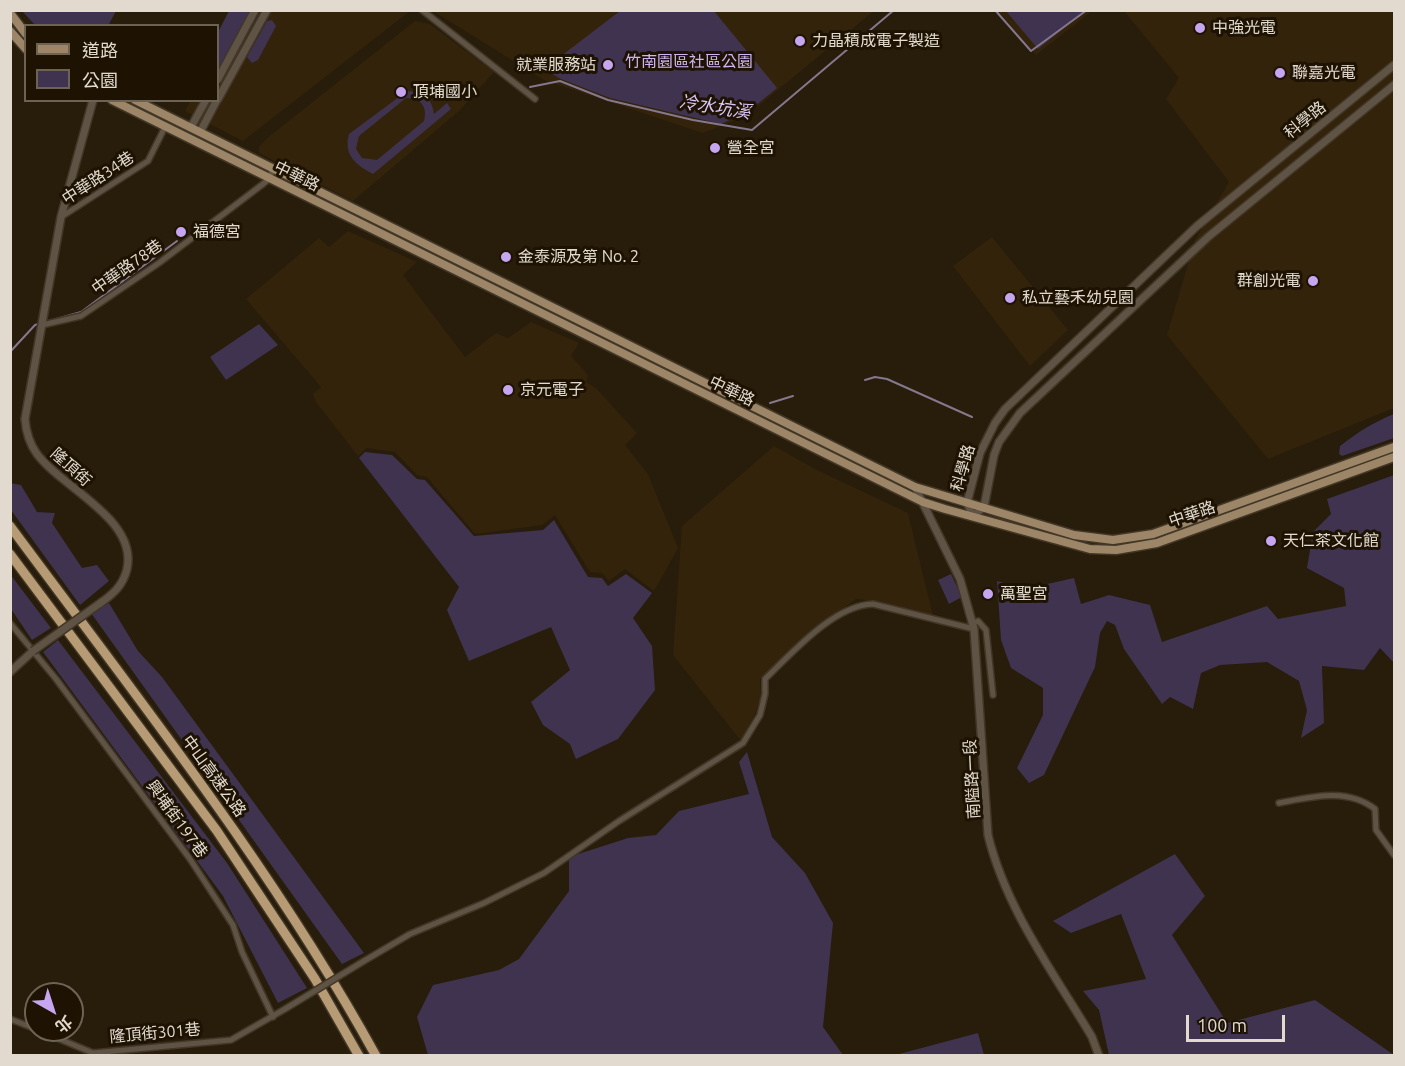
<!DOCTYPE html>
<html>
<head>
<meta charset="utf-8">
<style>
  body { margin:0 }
  #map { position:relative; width:1405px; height:1066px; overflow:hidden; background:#281c0b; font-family:Ubuntu,"Noto Sans TC",sans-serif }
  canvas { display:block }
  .frame { position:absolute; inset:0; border:12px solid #e2dacf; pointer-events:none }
  .legend { position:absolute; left:24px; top:24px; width:195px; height:78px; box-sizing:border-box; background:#1e1303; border:2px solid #6c6355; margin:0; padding:8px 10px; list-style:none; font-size:18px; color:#e2dacf }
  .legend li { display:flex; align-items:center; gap:12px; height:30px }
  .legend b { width:30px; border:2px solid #6c6355 }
  .north { position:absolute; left:24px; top:982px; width:60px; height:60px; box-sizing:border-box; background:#1e1303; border:2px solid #6c6355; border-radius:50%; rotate:141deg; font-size:16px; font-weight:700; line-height:24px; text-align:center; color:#e2dacf }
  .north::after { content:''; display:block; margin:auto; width:21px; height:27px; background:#c6a6f0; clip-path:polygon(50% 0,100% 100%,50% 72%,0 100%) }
  .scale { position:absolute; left:1186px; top:1015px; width:99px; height:27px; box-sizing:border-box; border:3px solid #e2dacf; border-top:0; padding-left:8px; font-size:18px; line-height:21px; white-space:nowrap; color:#e2dacf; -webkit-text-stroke:4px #1e1303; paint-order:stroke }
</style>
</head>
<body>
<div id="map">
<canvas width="1405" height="1066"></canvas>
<div class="frame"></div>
<ul class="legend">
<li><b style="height:8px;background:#9d8667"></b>道路</li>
<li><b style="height:16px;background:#3f334f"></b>公園</li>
</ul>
<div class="north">北</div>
<div class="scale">100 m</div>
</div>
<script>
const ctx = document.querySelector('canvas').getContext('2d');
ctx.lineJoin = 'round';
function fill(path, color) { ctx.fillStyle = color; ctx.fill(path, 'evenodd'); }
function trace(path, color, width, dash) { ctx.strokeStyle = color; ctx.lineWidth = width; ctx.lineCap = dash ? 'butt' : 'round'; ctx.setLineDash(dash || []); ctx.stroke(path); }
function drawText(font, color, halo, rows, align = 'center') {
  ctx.font = font + ' Ubuntu,"Noto Sans TC",sans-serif'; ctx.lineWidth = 6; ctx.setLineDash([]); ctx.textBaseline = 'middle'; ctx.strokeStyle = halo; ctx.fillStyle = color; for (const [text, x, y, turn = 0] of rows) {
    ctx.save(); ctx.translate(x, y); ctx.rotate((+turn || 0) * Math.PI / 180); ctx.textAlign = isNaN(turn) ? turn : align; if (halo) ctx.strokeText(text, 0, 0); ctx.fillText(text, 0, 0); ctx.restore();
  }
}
fill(new Path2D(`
  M240,11h170l-167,130 -58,-30 5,-10 28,-1v-49z
  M433,11h441l-128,105 -43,17 -159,-53z
  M998,11h94l-56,44z
  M1124,11h270v397l-126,51 -101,-124 28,-95 34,-58 -63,-83 13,-21z
  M415,21l15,3 64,48 -35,39 -106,90 -94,-48v-6l7,-8z
  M348,231l69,31 -14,13 62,82 31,-24 12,5 23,-16 48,21 -8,13 17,19 -2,7 10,6 41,45 -12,12 23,29 30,74 -24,43 -29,-22 -16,12 -7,-8 -12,-1 -35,-57 -13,10 -67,9 -48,-57 -10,-2 -22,-23 -29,-4 -8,8 -42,-54 -3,-8 8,-7 -75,-88 73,-61 10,9z
  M992,237l76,93 -38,36 -77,-100z
  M774,446l43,24 91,43 25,103 -55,-15 -22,-2 -43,31 -53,49 1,16 -5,17 -15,29 -68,-86 9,-129z`), '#33230b');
fill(new Path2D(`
  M22,11h94l-8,15 -73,-1z
  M229,11h21l-32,61v-40z
  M620,11h94l63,77 -28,23 -28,13 -111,-26 -49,-19 -17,-10z
  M1006,11h79l-47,38z
  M272,20l4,6 -18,34 -6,3 -5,-6 20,-36z
  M407,91c16,1 25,7 27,23l13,-11 4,6 -78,65c-17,-9 -30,-19 -24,-40zM406,98c15,-1 22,10 18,23l-47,39 -15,-2 -6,-9 3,-13z
  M259,324l19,21 -52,35 -16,-23z
  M1394,414v24l-52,18 -3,-2 1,-8c18,-14 34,-24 54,-32z
  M365,452l27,3 25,24 8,1 49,56 69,-6 11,-10 34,57 14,1 6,8 18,-12 26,19 -19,25 19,28 3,44 -37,49 -42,20 -6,-15 -27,-19 -12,-23 39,-32 -19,-43 -82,34 -22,-51 12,-23 -100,-129z
  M1394,475v188l-14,-15 -16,22 -42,-4 2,57 -23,15 6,-28 -8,-29 -32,-19 -47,3 -19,8 -8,36 -23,-12 -8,7 -38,-55 -9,-24 -8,-4 -7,12 -5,34 -51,108 -15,8 -12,-15 26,-53v-27l-32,-20 -10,-28 -4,-59 28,8 49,-11 7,26 28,-9 41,10 12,37 105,-36 11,13 68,-13 -2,-18 -37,-20 6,-36 18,-18 -4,-15z
  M10,483l11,2 16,27 18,1 -3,10 30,45 15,-3 12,16 -29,24 -69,-95z
  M10,574l41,54 -19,12 -21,-31z
  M951,574l11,23 -13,7 -11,-24z
  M109,603l29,48 24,26 202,276 -22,11 -251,-351z
  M58,640l169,223 80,125 -29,15 -55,-107 -180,-244z
  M747,752l25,85 33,36 28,50 -10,104 20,28h-415l-11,-38 16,-32 66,-15 20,-11 50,-68v-34l59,-19 28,-3 23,-24 70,-17 -10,-32z
  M1175,854l30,42 -33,39 55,88 88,-23 79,55h-285l-10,-45 -16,-19 63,-12 -25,-65 -50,19 -18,-12z
  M978,1033l6,22h-88l3,-1z`), '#3f334f');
trace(new Path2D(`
  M995,10l36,41 56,-41
  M530,87l30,-6 48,19 85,20 59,10 142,-120
  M10,352l25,-27 46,-13 96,-71
  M865,380l10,-3 12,2 85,38
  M770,403l23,-7`), '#85788e', 2);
const minor = new Path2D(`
  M422,10l113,89
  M61,217l87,-56 17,-34
  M42,325l39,-9 78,-53 104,-79 6,-5 4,-10
  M10,623l46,56 134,180 43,66 9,27 31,65
  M973,623l5,-2 8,9 7,65
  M1279,803c32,-6 68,-16 96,6l1,21 18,25
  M364,961l46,-27 74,-31 60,-30 75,-52 124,-78 17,-28 5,-21v-15c27,-26 69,-74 108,-75l101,25
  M10,1019l26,10
  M38,1030l55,23 138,-13 54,-31`);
const tertiary = new Path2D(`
  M1394,65l-197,161 -192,183 -10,14 -15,30 -13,50 6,13 11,-9 10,-52 5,-13 21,-29 188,-176 186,-152
  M218,79l37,-69
  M218,99l49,-89
  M93,100l-32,117 -36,202c1,13 4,24 12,35 25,34 101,65 90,115 -4,17 -15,26 -28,35
  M191,127l15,-27
  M200,132l17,-32
  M915,487l45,92 14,50 14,206c18,74 65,137 104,202l7,19
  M10,672l23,-21`);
const primary = new Path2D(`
  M10,13l16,21
  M10,31l16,18
  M112,100l811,402 22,7 145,40 26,1 41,-7 237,-86
  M135,100l780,387 159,48 39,5 40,-6 241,-87`);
const motorway = new Path2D(`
  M10,526c128,173 262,341 366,530
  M10,554l207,277 98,148 44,77`);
trace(minor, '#423726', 8);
trace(tertiary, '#423726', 10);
trace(primary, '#423726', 11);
trace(motorway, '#423726', 12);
trace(minor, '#5e5344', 5);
trace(tertiary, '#5e5344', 7);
trace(primary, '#9d8667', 8);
trace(motorway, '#b69b75', 9);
const minorBridge = new Path2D(`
  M285,1009l79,-48`);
const tertiaryBridge = new Path2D(`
  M33,651l66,-47`);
trace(minorBridge, '#423726', 8, []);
trace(tertiaryBridge, '#423726', 10, []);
trace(minorBridge, '#5e5344', 5);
trace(tertiaryBridge, '#5e5344', 7);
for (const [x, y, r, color] of [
  [1200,28,6,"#c6a6f0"],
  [800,41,6,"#c6a6f0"],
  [608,65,6,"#c6a6f0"],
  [1280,73,6,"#c6a6f0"],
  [401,92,6,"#c6a6f0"],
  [715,148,6,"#c6a6f0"],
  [181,232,6,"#c6a6f0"],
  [506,257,6,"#c6a6f0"],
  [1313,281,6,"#c6a6f0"],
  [1010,298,6,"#c6a6f0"],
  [508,390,6,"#c6a6f0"],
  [1271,541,6,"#c6a6f0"],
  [988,594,6,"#c6a6f0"]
]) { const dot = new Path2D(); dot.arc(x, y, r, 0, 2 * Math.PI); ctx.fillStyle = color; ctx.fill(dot); trace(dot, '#1e1303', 2); }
drawText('16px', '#e2dacf', '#1e1303', [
  ["中強光電",1212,28],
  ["力晶積成電子製造",812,41],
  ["就業服務站",596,65,"right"],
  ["聯嘉光電",1292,73],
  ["頂埔國小",413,92],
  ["營全宮",727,148],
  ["福德宮",193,232],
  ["金泰源及第 No. 2",518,257],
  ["群創光電",1301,281,"right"],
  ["私立藝禾幼兒園",1022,298],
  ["京元電子",520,390],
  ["天仁茶文化館",1283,541],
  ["萬聖宮",1000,594]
], 'left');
drawText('16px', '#cfb5f4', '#1e1303', [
  ["竹南園區社區公園",689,62]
]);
drawText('16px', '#e2dacf', '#1e1303', [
  ["科學路",1305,120,-39],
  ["中華路",297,176,26],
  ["中華路34巷",98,178,-33],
  ["中華路78巷",127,267,-35],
  ["中華路",732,391,26],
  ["隆頂街",71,467,42],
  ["科學路",963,468,-74],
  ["中華路",1192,514,-19],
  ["中山高速公路",214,776,54],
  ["南隘路一段",972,779,-93],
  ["興埔街197巷",177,819,54],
  ["隆頂街301巷",155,1033,-5]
]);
drawText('italic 18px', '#dbc6f9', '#1e1303', [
  ["冷水坑溪",715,107,9]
]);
</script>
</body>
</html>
